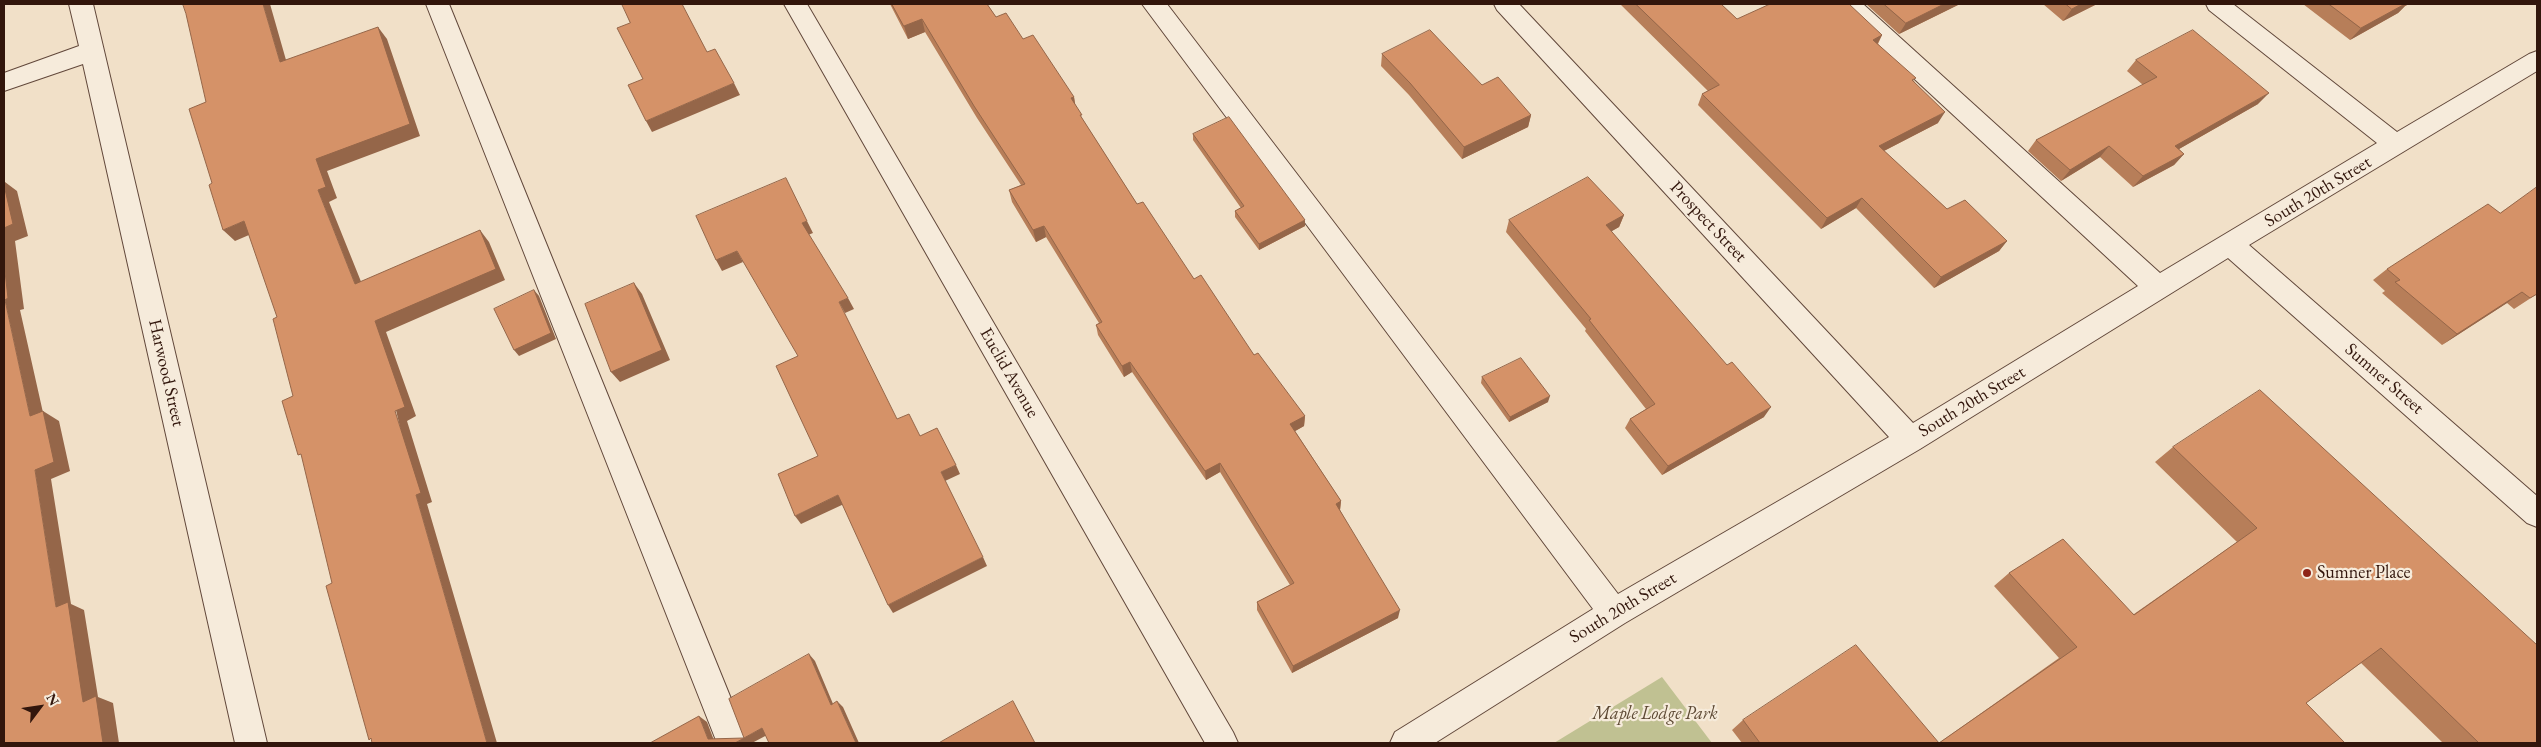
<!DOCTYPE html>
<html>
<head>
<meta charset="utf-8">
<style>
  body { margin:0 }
  #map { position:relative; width:2541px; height:747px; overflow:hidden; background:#f1e0c8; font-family:"EB Garamond",serif }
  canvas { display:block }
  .frame { position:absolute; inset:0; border:5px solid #32160c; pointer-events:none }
  .north { position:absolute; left:15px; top:682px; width:50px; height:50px; -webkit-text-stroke:4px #f6ebdb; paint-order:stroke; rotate:59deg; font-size:14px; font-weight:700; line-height:20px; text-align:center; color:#32160c }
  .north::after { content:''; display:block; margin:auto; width:18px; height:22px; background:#32160c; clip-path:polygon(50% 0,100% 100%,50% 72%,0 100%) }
</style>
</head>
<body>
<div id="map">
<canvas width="2541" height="747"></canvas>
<div class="frame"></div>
<div class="north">N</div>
</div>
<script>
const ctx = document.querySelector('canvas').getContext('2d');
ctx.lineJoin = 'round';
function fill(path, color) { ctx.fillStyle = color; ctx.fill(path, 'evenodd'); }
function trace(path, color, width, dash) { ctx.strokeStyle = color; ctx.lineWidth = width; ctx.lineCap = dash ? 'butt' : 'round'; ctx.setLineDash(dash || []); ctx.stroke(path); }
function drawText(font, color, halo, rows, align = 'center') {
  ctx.font = font + ' "EB Garamond",serif'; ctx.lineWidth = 4.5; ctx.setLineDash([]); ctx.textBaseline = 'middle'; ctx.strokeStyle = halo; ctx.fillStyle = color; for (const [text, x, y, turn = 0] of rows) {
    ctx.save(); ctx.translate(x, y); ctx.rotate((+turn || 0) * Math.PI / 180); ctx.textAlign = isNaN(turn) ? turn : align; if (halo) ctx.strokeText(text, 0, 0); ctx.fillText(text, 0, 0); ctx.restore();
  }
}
fill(new Path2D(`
  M1662,677l50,66h-158z`), '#c0c192');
const minor = new Path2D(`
  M69,4h24l174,739h-32l-152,-679 -79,27v-18l75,-27z
  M426,4h23l300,739h-32z
  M784,4h23l426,728 5,11h-33z
  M1142,4h25l451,590 271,-157 -392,-427 -3,-6h25l394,419 225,-137 -298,-276 -3,-6h26l297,269 217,-130 -168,-133 -3,-6h27l164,128 132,-78 8,-3v20l-288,174 288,251v31l-10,-4 -299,-265 -308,191 -295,174 -190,120h-45l5,-11 198,-123z`);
trace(minor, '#62483b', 2);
fill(minor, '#f6ebdb');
fill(new Path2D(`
  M890,4h97l9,13 27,22 51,58 1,8 8,15 54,84 57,75 60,76 51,61 -1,10 -9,5 46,70 -1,9 58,108 -106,55 -35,-63v-8l33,-17 -70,-113 -14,8 -74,-108 -8,5 -26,-42 -2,-10 3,-2 -53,-86 -10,5 -24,-40 -3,-12 12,-5 -44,-67 -52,-86 -17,7z
  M1620,4h101l16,15 145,16 -4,9 36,37 24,42 -54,28 63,58 60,32 -8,10 -65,37 -78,-80 -35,21 -123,-124 4,-11 6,-3z
  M1866,4h94l-61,30z
  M2043,4h54l-34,17z
  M2303,4h106l-4,2 -7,7 -48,27z
  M1382,54l100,31 49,30 -3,12 -66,32 -53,-64 -28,-29z
  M2136,60l122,44 -79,45 5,5 -10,11 -41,22 -33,-30 -39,24 -33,-30 8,-11 107,-55 -16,-14z
  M1193,134l112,92 -46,24 -24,-33v-6l6,-3 -48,-68z
  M1624,215l-5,12 -8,4 153,186 -102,58 -37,-47 5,-9 16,-10 -61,-78 1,-2 -80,-97 3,-12z
  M2387,269l150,25 -23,15 -7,-6 -65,42 -60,-52 3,-2 -12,-11z
  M1482,377l66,25 -39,20 -28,-39z
  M2173,447l364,296h-94l-82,-80 -55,40 39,40h-603l-10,-13 11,-10 196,23 120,-85 -65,-72 15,-13 125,41 103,-72 -82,-80z`), '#b77e59');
fill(new Path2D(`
  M263,4h7l20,70 -10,-12z
  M1944,4h16l-61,30 7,-11z
  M2081,4h16l-34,17 9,-12z
  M2403,4h6l-4,2 -7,7 -48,27 11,-12z
  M922,19l3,13 -17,7 -4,-13z
  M378,27l9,12 33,97 -93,35 10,27 -8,4 37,92 -11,-10 -37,-94 -2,-31z
  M1882,35l-6,11 -3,-6z
  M734,83l6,12 -88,37 -6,-11z
  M2269,93l-11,11 -93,53 10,-11z
  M1074,97l2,12 -5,-11z
  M1945,112l-7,11 -66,34 7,-11z
  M1531,115l-3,12 -66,32 2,-12z
  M2109,146l-9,11 -39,24 9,-11z
  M2184,154l-10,11 -41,22 10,-11z
  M4,174l1,8 12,9 11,45 -13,5 9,68 -4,1 26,116 -16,-10 -25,-116 -1,-37z
  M1862,198l-6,10 -35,21 6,-11z
  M1624,215l-5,12 -17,10 4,-12z
  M1305,220v6l-46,24v-6z
  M244,221l12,11 -21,9 -12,-11z
  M807,221l6,12 -5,2 -6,-12z
  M1044,226l2,11 -10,5 -3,-12z
  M480,230l9,12 16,38 -119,52 30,84 -9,5 25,81 -5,2 70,239h-10l-71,-248 -41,-174z
  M2007,241l-8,10 -65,37 7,-11z
  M737,251l6,11 -21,9 -6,-11z
  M634,283l8,11 28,66 -50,22 -9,-10z
  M534,290l5,6 17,43 -37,17 -5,-6z
  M2522,292l-15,11 -65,42 15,-11z
  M848,298l6,11 -9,4 -6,-11z
  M1130,362l2,10 -8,5 -2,-11z
  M1550,396l-2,6 -39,20 1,-5z
  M1771,407l-7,10 -102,58 6,-9z
  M43,411l16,10 11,50 -19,8 20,125 13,6 14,87 15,6 6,40h-16l-20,-41 -27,-95 -21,-137z
  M1305,416l-1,10 -14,8v-10z
  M1220,463v9l-14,8 -1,-9z
  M956,465l4,9 -15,7 -4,-9z
  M838,495l6,9 -43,20 -6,-8z
  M1341,501l-1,9 -5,3 1,-9z
  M983,557l4,9 -94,47 -5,-8z
  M1400,610l-2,8 -106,55 1,-7z
  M809,654l6,7 21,50 -5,-6z
  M837,701l6,6 16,36h-3z
  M699,716l8,6 8,21 -7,-4z
  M762,728l7,6 -17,9h-17z`), '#956649');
const building = new Path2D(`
  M183,4h80l17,58 98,-35 32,97 -94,35 10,28 -8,3 37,94 125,-54 16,39 -121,52 30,86 -10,4 26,82 -5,2 71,248h-115l-1,-5 -2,2 -43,-154 6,-3 -31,-129 -3,1 -16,-54 11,-5 -20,-77 4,-2 -33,-96 -21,9 -14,-45 3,-2 -23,-74 17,-7 -20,-88z
  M622,4h60l25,48 8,-3 19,34 -88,38 -18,-36 15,-6 -26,-51 13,-5z
  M892,4h95l9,13 10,-4 17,26 10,-4 41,62 -3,1 11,17h-2l57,89 6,-2 51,77 7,-4 53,80 4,-2 47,63 -15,8 51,77 -5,3 64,106 -107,56 -36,-64 37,-19 -74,-120 -15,8 -75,-109 -8,4 -26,-41 6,-3 -58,-96 -11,4 -24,-40 16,-6 -51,-78 -52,-87 -18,7z
  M1636,4h85l16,15 33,-15h79l33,31 -9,5 43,38 -4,2 33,32 -66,34 68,63 18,-9 42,41 -66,36 -79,-79 -35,20 -125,-124 17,-9z
  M1884,4h60l-38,19z
  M2066,4h15l-9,5z
  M2329,4h76l-44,24z
  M1430,30l52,55 16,-8 33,38 -67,32 -54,-64 -28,-29z
  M2193,30l76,63 -94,53 9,8 -41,22 -34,-30 -39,24 -34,-30 121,-63 -21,-17z
  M1229,117l76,103 -46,24 -24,-33 9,-5 -51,-72z
  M1588,177l36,38 -18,10 121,140 5,-3 39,45 -103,59 -38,-47 25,-15 -66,-84 2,-1 -82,-99z
  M786,178l21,43 -5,2 46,75 -9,4 58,117 12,-5 11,22 17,-8 19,37 -15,7 42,85 -95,48 -50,-110 -43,21 -17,-42 40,-18 -42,-90 22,-10 -61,-105 -21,9 -20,-44z
  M4,185l9,39 -9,4z
  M2537,187v107l-7,4 -8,-6 -65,42 -62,-52 5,-2 -13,-11 101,-65 12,9z
  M4,263l4,35 -3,2 25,116 13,-5 11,51 -19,8 21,137 12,-5 15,100 13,-6 7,47h-99z
  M634,283l28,67 -51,22 -26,-68z
  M534,290l17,43 -37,17 -20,-41z
  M1521,358l29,38 -40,21 -28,-40z
  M2260,390l277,255v98h-58l-98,-95 -75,55 39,40h-406l138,-96 -68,-74 54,-34 71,76 123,-87 -84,-81z
  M1856,645l83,98h-179l-17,-23z
  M809,654l22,51 6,-4 19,42h-87l-7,-15 -27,15h-85l49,-27 9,23 36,-1 -15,-39z
  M1013,701l22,42h-96z`);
fill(building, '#d59268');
trace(building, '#956649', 1);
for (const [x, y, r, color] of [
  [2307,573,5,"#8f2418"]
]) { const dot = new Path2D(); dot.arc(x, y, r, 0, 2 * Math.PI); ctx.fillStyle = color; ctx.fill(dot); trace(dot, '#f6ebdb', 2); }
drawText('18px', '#32160c', '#f6ebdb', [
  ["South 20th Street",2318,192,-31],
  ["Prospect Street",1708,222,47],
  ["Harwood Street",166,373,77],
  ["Euclid Avenue",1009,373,60],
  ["Sumner Street",2384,379,41],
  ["South 20th Street",1972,402,-31],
  ["South 20th Street",1623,608,-31]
]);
drawText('18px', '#32160c', '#f6ebdb', [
  ["Sumner Place",2317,573]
], 'left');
drawText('italic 18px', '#5d4934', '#f6ebdb', [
  ["Maple Lodge Park",1655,714]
]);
</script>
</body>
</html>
